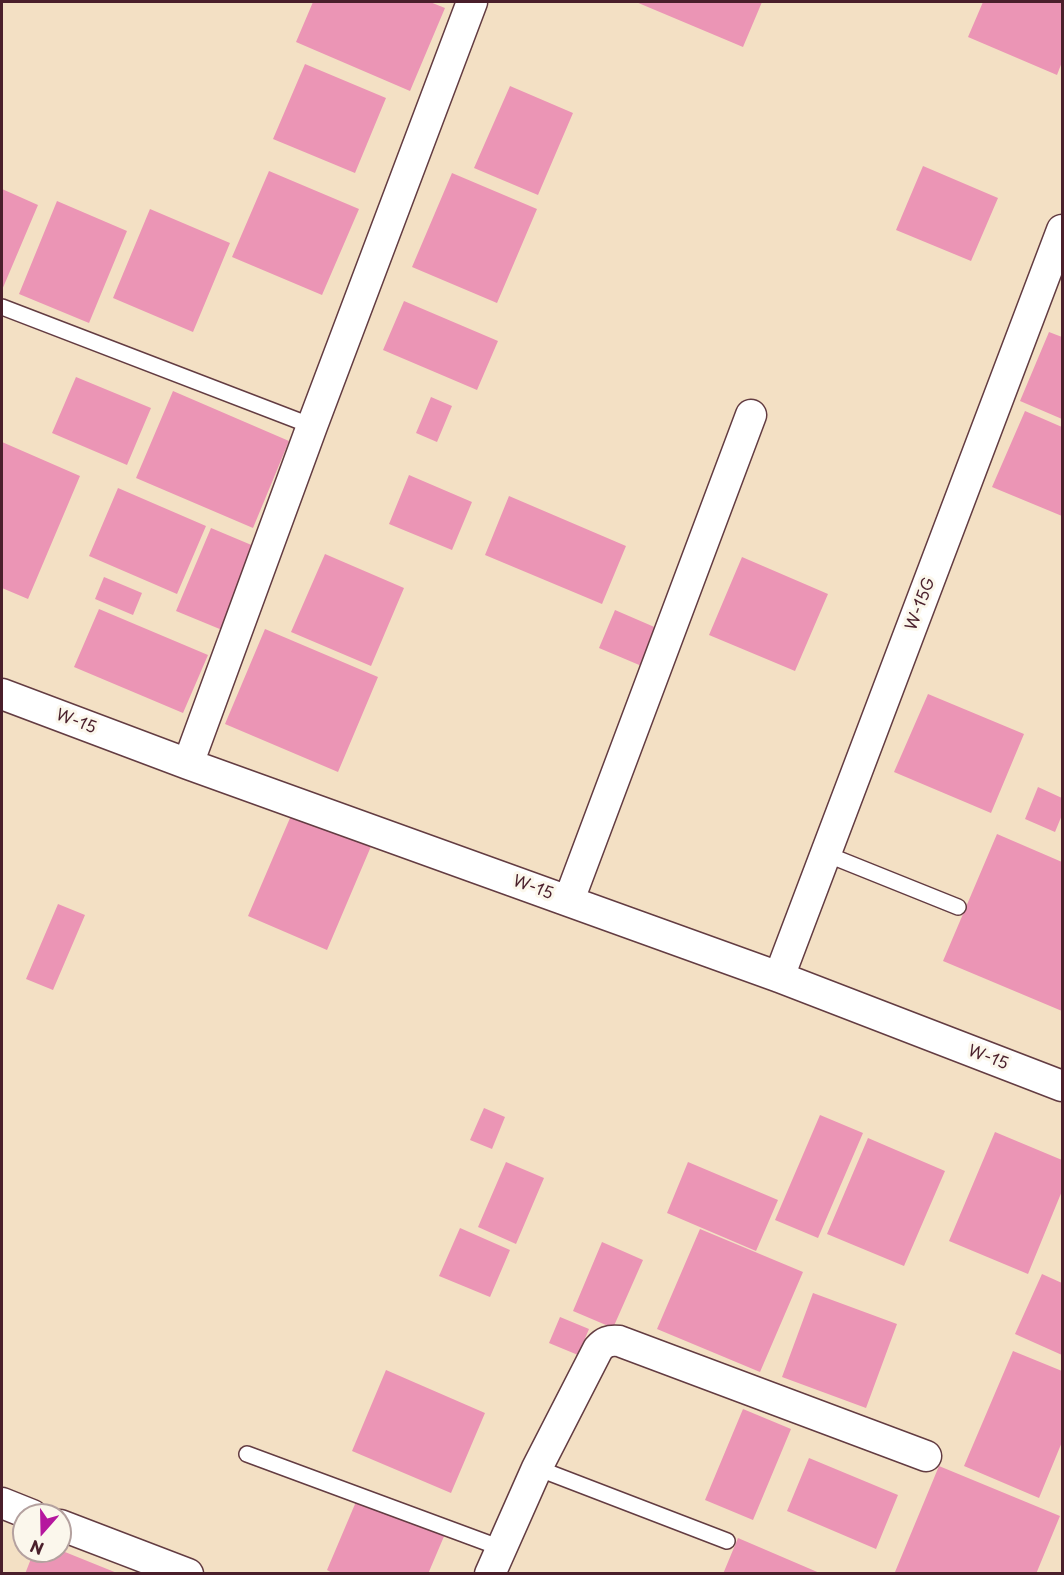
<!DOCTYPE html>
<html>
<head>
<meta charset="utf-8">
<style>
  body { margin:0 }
  #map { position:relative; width:1064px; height:1575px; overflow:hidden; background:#f3e0c4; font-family:"Playpen Sans",sans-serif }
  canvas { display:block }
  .frame { position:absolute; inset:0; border:3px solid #4a1f2b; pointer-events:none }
  .north { position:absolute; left:12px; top:1503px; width:60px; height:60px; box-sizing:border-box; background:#fbf7ec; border:2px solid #b4a19f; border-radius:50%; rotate:200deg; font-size:16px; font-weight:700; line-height:24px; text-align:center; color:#4a1f2b }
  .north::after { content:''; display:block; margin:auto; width:21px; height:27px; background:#b5179e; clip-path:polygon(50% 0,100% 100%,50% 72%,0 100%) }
</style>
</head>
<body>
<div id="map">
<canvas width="1064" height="1575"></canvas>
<div class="frame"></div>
<div class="north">N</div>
</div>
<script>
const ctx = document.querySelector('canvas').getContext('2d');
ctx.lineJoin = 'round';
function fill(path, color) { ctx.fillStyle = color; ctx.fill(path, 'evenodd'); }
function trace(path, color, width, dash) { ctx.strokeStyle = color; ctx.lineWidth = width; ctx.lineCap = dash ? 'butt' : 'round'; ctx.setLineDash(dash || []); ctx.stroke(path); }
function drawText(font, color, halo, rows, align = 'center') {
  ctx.font = font + ' "Playpen Sans",sans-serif'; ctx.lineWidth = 6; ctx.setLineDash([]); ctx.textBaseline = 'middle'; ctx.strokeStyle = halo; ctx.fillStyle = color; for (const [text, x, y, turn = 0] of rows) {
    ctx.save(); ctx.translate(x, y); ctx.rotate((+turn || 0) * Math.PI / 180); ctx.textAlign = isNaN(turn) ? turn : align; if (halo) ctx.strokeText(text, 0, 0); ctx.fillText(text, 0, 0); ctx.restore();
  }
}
fill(new Path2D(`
  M313,2h117l15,6 -35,83 -114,-49z
  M636,2h126l-19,45z
  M983,2h79v60l-5,13 -89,-38z
  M305,64l81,34 -31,75 -82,-34z
  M510,86l63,27 -35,82 -64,-27z
  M923,166l75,32 -27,63 -75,-31z
  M269,171l90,38 -37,86 -90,-38z
  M452,173l85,36 -40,94 -85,-36z
  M2,189l36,16 -36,85z
  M57,201l70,30 -38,92 -70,-29z
  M150,209l80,34 -37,89 -80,-34z
  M404,301l94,40 -21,49 -94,-40z
  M1049,332l13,5v82l-42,-18z
  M76,377l75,31 -24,57 -75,-32z
  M173,391l116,50 -36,87 -117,-50z
  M431,397l21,9 -15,36 -21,-9z
  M1025,411l37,16v89l-70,-29z
  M2,442l78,34 -52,123 -26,-11z
  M409,475l63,27 -20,48 -63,-26z
  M118,488l88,38 -29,68 -88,-38z
  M509,496l117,50 -24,58 -117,-49z
  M211,528l50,21 -34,83 -51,-21z
  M325,554l79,34 -33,78 -80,-34z
  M742,557l86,37 -33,77 -86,-36z
  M104,577l38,16 -9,22 -38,-16z
  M99,609l109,46 -25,58 -109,-46z
  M615,610l44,19 -15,38 -45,-19z
  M265,629l113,48 -40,95 -113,-48z
  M928,694l96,40 -33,79 -97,-41z
  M1038,787l24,11v17l-7,17 -30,-13z
  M293,811l79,33 -45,106 -79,-34z
  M997,834l65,28v149l-119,-50z
  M58,904l27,11 -32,75 -27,-11z
  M484,1108l21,9 -13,32 -22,-9z
  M820,1115l43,18 -45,105 -43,-18z
  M995,1132l67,28v31l-34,83 -79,-33z
  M868,1138l77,33 -41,95 -77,-32z
  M506,1162l38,16 -28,66 -38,-17z
  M688,1162l90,38 -22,51 -89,-38z
  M460,1228l50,22 -20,47 -51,-21z
  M700,1229l103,43 -43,100 -103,-43z
  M602,1242l41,18 -30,68 -40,-17z
  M1042,1274l20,9v72l-47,-21z
  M813,1293l84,31 -31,84 -84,-31z
  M560,1317l29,12 -11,26 -29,-12z
  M1013,1351l49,20v71l-23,56 -75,-32z
  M386,1370l99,43 -34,80 -99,-42z
  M743,1409l48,20 -38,91 -48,-20z
  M809,1458l89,37 -22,54 -89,-38z
  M939,1466l121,50 -24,58 -141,-2z
  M358,1497l87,37 -17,40h-94l-7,-4z
  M738,1538l84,36h-99z
  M60,1550l57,23v1h-92l9,-23z`), '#eb95b5');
const service = new Path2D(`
  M2,307l310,119
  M826,854l132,53
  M247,1454l254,94
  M537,1468l190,73`);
const minor = new Path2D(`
  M2,694l186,70 591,213 283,109
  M188,764l124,-338 160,-424
  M569,900l182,-485
  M779,977l283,-747
  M2,1503l30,12
  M60,1525l128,49
  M490,1574l47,-106 61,-119c6,-7 11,-9 21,-8l307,115`);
trace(service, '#633c42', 18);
trace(minor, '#633c42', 33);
trace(service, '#fff', 15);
trace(minor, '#fff', 30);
drawText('16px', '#4a1f2b', '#fbf7ec', [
  ["W-15G",921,604,-69],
  ["W-15",76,722,21],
  ["W-15",533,888,20],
  ["W-15",988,1058,21]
]);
</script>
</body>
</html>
